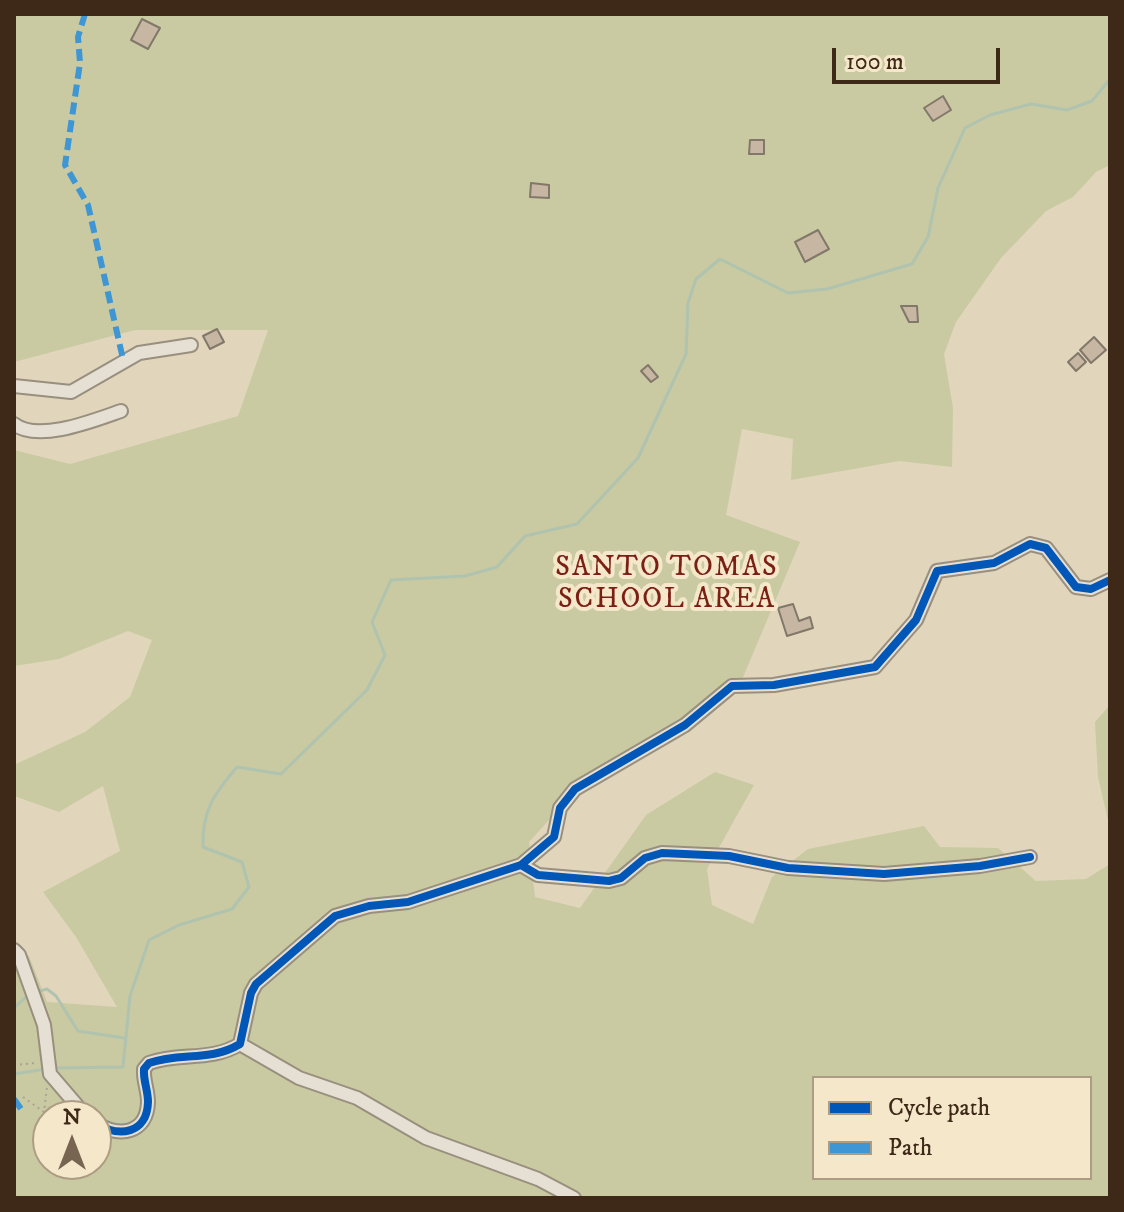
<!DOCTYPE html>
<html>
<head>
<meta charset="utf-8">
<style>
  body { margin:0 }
  #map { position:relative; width:1124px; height:1212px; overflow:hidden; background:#e1d5bc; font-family:"IM FELL DW Pica",serif }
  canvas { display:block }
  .frame { position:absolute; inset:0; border:16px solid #3e2919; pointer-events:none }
  .legend { position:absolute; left:812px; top:1076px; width:280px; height:104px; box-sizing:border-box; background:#f5e8ca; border:2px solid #ac9c83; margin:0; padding:10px 14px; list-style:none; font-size:24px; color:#3e2919 }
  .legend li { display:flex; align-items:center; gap:16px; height:40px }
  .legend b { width:40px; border:2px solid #ac9c83 }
  .north { position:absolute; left:32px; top:1100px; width:80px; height:80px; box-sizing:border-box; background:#f5e8ca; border:2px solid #ac9c83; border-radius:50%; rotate:0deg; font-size:22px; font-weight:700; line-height:32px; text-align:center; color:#3e2919 }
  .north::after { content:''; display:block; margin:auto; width:28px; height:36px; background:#776552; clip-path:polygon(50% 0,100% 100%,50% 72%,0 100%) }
  .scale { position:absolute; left:832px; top:48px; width:168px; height:36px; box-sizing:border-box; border:4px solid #3e2919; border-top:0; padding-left:10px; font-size:24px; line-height:28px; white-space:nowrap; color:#3e2919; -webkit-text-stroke:6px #f5e8ca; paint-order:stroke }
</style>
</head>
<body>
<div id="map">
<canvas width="1124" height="1212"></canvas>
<div class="frame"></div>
<ul class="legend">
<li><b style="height:10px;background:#0057b8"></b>Cycle path</li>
<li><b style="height:10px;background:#3f96d4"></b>Path</li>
</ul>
<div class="north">N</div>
<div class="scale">100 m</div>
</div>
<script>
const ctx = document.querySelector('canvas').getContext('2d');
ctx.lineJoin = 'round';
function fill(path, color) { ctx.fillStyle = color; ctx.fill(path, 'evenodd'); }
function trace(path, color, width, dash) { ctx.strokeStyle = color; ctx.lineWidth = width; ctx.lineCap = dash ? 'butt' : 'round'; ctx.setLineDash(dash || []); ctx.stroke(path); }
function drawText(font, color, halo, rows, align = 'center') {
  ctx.font = font + ' "IM FELL DW Pica",serif'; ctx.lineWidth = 8; ctx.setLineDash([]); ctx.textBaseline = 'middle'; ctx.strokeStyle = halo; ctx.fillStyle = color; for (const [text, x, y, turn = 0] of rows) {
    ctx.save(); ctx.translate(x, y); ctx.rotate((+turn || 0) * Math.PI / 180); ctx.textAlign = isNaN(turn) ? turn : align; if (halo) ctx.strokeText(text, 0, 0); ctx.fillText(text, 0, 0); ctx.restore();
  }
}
fill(new Path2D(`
  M14,14h1096v151l-14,7 -23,25 -27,14 -45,47 -45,64 -12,32 9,54 -1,59 -53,-6 -108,19 2,-41 -51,-10 -16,86 74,27 -62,147 -167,107 -42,46 6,55 45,11 66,-93 69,-43 39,13 -47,84 5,36 41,19 19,-47 36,-28 116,-23 16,21 58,1 38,33 50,-2 24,-15v334h-1096v-241l15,-1 18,46 70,5 -41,-70 -33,-45 77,-41 -17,-65 -44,26 -45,-16 2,-32 69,-32 45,-35 22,-57 -24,-9 -69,28 -45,7v-216l56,14 168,-48 30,-86h-133l-121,32zM814,1078h276v100h-276zM48,1116h48v48h-48z
  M1110,705v124l-12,-52 -3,-55z`), '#c9caa2');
trace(new Path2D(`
  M36,992l11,-3 9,7 22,35 46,7
  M14,1008l15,-14
  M53,1068l70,-1 7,-71 19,-56 30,-15 53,-16 17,-22 -7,-25 -39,-15c-1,-37 11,-53 34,-80l44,7 86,-84 18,-35 -13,-33 19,-42 74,-4 32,-9 28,-31 52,-12 61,-66 48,-104 2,-51 8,-24 24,-20 68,34 39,-4 85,-25 16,-27 10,-49 27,-60 25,-13 41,-11 36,6 25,-9 18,-22
  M14,1074l32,-5`), '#afc3af', 3);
const building = new Path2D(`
  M142,19l18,9 -12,21 -17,-9z
  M943,96l8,14 -18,11 -9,-13z
  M750,140h14v14h-15z
  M531,183l18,2v13l-19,-1z
  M818,230l11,19 -24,13 -10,-20z
  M901,306h16l1,16h-9z
  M217,329l7,13 -14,7 -7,-13z
  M1094,337l12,13 -15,13 -11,-13z
  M1078,353l8,9 -10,9 -8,-9z
  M648,365l10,12 -7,5 -10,-11z
  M793,604l6,17 11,-4 3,11 -26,8 -9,-28z`);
fill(building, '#c6b6a2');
trace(building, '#817869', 2);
const minor = new Path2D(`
  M14,386l57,6 68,-39 52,-8
  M14,424c24,19 81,-4 107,-13
  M521,865l17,10 71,6 12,-3 24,-20 17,-5 67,3 59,12 96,6 96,-8 50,-9
  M14,950l5,5 25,70 6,49 36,42
  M240,1044l59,34 58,20 69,40 112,41 36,19
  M96,1123c23,15 51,11 52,-21 0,-12 -5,-22 -4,-33l5,-6c32,-11 61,-1 91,-19l11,-51 5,-9 79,-68 34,-10 39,-4 113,-37 33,-28 6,-29 15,-19 110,-64 47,-39 42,-1 101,-18 41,-47 21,-49 57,-8 36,-19 16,4 30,39 15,2 19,-9`);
trace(minor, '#988f7e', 16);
trace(new Path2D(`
  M14,1065l22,-2
  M23,1097l21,15 3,-25`), '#a9a297', 2, [2, 4]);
trace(minor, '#e6e0d4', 12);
trace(new Path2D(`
  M85,14l-7,23 2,26 -15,102 23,40 35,154
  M14,1099l7,10`), '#3f96d4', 6, [12, 6]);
trace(new Path2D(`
  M521,865l17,10 71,6 12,-3 24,-20 17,-5 67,3 59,12 96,6 96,-8 50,-9
  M96,1123c23,15 51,11 52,-21 0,-12 -5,-22 -4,-33l5,-6c32,-11 61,-1 91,-19l11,-51 5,-9 79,-68 34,-10 39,-4 113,-37 33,-28 6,-29 15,-19 110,-64 47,-39 42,-1 101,-18 41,-47 21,-49 57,-8 36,-19 16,4 30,39 15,2 19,-9`), '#0057b8', 8);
ctx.letterSpacing = '2px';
drawText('28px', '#7a1f14', '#f5e8ca', [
  ["SANTO TOMAS",667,569],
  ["SCHOOL AREA",667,601]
]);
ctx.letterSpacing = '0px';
</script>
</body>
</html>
